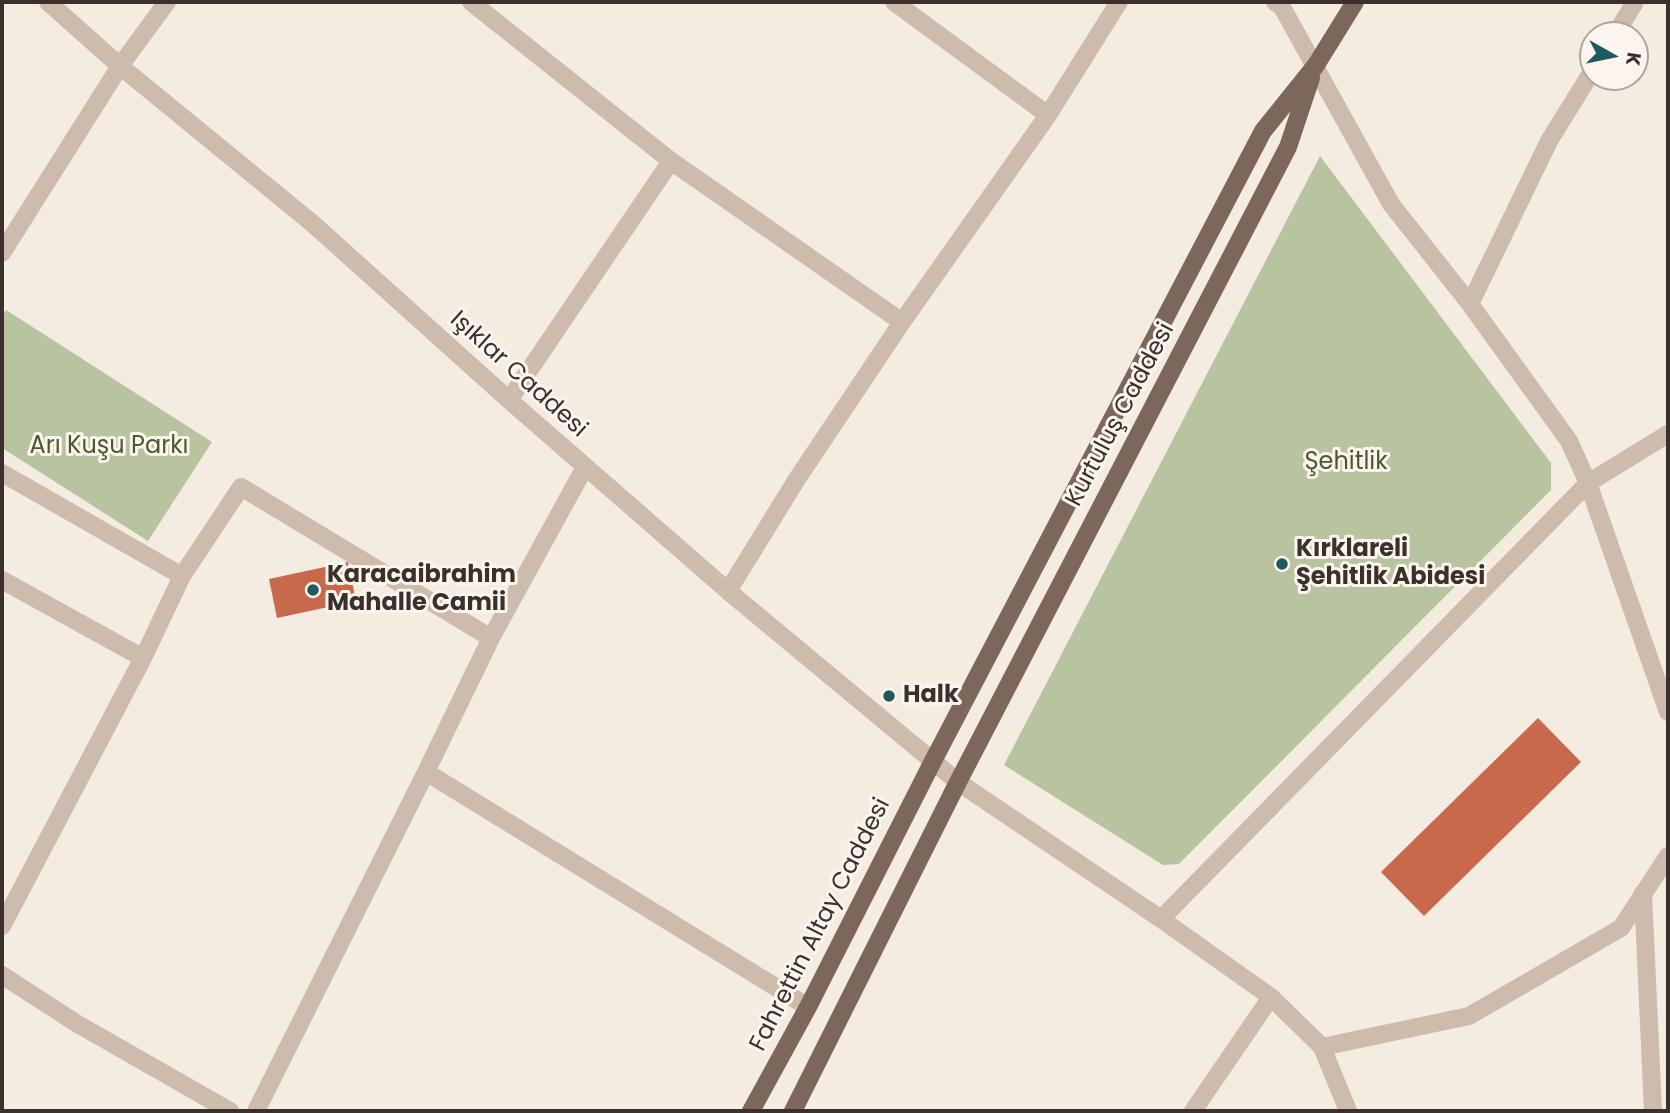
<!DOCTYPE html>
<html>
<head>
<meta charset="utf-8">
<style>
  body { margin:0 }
  #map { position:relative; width:1670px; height:1113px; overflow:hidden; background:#f4ebe1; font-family:Poppins,sans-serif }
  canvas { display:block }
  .frame { position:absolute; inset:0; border:4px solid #3b302b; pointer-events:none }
  .north { position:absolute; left:1579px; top:21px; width:70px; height:70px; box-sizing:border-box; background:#fbf5ee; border:2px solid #aea6a0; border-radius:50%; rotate:99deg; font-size:19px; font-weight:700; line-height:28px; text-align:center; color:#3b302b }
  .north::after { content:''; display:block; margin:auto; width:24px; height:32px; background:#1f5a5e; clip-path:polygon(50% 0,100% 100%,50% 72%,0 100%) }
</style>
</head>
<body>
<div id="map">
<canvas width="1670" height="1113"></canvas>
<div class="frame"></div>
<div class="north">K</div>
</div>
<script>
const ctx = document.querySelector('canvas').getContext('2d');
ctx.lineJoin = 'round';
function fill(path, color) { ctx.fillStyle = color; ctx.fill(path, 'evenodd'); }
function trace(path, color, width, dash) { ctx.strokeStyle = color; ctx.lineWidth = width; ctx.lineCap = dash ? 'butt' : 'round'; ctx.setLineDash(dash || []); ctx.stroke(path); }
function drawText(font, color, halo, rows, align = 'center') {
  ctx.font = font + ' Poppins,sans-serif'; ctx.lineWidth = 6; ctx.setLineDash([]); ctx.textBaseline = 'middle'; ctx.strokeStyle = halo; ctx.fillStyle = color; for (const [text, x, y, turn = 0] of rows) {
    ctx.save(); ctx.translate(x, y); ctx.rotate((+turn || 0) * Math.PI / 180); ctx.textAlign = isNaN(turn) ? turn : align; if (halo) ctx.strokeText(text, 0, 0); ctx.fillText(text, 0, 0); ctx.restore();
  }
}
fill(new Path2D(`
  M1320,156l231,307v27l-372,374 -16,1 -159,-100z
  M6,310l206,132 -64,99 -146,-93v-131z`), '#b8c4a0');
fill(new Path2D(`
  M348,562l8,39 -79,17 -8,-39z
  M1538,718l43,44 -157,154 -43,-44z`), '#c8694b');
trace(new Path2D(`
  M48,2l72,64 192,157 197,177 219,191 230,191 203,137 110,78 51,50 147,-31 152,-88 47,-72
  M471,2l200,159 231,161 146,-207 71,-113
  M894,2l154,113
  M1275,2l7,5 109,197 79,100 99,137 19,42 80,229
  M1615,35l20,-33
  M2,253l118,-187 47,-64
  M1470,304l79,-163 44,-71
  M509,400l162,-239
  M2,473l180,103
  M2,580l141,78
  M728,591l69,-112 105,-157
  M426,772l382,235
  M1643,893l10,218
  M1161,919l427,-436 80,-49
  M2,926l141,-268 39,-82 59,-89 250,151
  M2,975l74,48 154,88
  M1322,1047l26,64
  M256,1111l170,-339 65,-134 94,-171
  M1193,1111l78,-114`), '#cdbbac', 18);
trace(new Path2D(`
  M751,1111l57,-104 125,-246 330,-630 53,-66 39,-63
  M793,1111l165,-329 330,-635 23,-69`), '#7d675c', 18);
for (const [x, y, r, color] of [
  [1282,564,7,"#1f5a5e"],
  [313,590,7,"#1f5a5e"],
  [889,696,7,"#1f5a5e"]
]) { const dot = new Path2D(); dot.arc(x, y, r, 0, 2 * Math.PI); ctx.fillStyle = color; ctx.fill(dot); trace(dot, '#fbf5ee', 2.5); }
drawText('24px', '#3b302b', '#fbf5ee', [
  ["Işıklar Caddesi",518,375,42],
  ["Kurtuluş Caddesi",1121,415,-62],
  ["Fahrettin Altay Caddesi",821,925,-63]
]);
drawText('24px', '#4a5a2e', '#fbf5ee', [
  ["Arı Kuşu Parkı",109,447],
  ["Şehitlik",1346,463]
]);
drawText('bold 24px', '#3b302b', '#fbf5ee', [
  ["Kırklareli",1296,550],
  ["Şehitlik Abidesi",1296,578],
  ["Karacaibrahim",327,576],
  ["Mahalle Camii",327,604],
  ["Halk",903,696]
], 'left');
</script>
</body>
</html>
